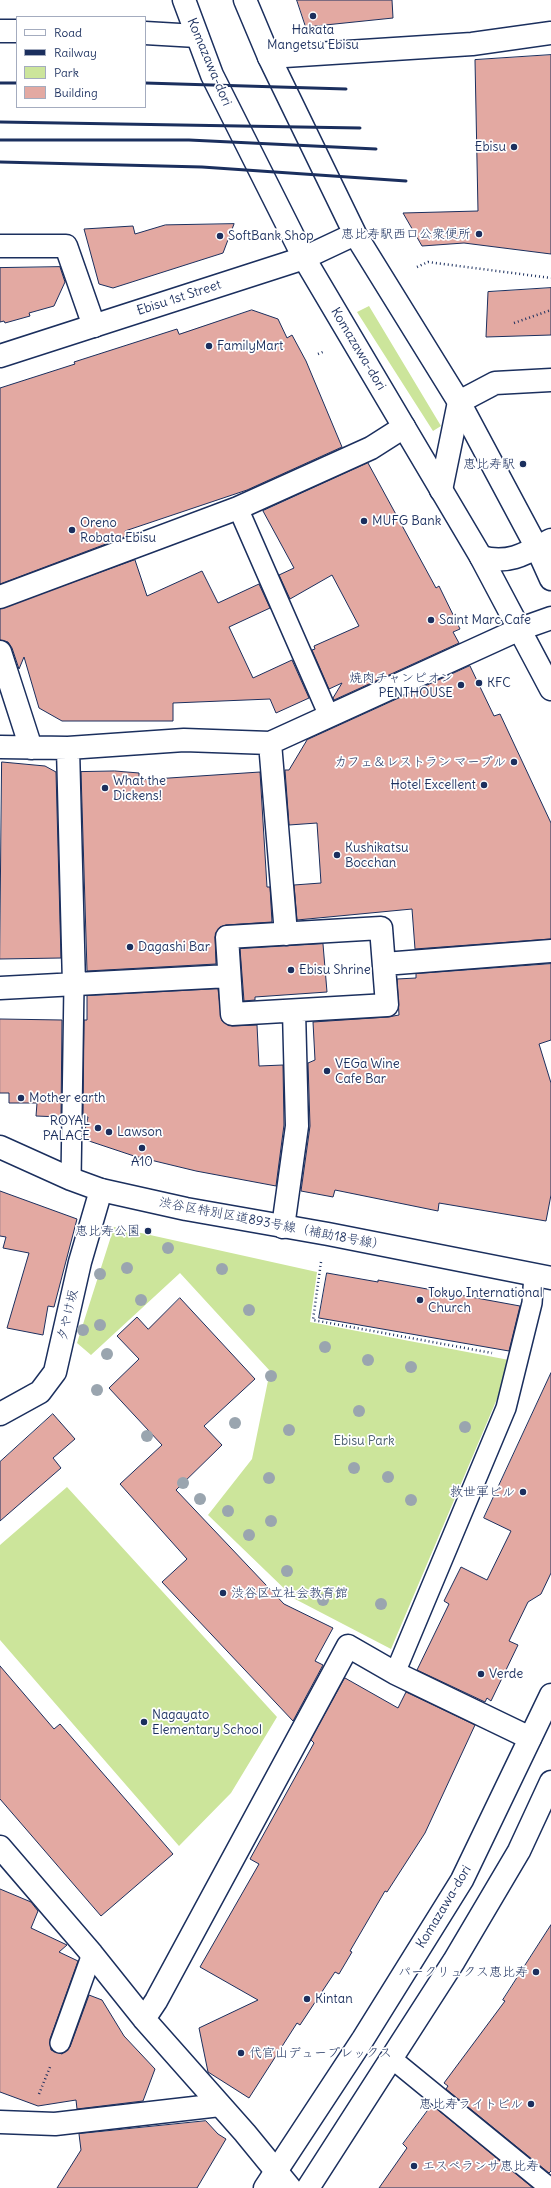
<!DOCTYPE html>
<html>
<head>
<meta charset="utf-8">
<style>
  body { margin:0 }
  #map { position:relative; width:551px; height:2188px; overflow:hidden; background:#fff; font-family:Delius,sans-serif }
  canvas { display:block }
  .legend { position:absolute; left:16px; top:16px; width:130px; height:92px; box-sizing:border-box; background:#fff; border:1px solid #a4acbf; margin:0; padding:5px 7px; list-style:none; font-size:12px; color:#1b2f5e }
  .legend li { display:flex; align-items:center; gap:8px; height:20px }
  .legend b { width:20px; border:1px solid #a4acbf }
</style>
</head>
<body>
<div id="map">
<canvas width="551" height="2188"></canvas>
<ul class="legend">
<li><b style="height:5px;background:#fff"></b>Road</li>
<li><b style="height:5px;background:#1b2f5e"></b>Railway</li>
<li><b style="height:11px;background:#cce59b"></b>Park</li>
<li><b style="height:11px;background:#e3a9a2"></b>Building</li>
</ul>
</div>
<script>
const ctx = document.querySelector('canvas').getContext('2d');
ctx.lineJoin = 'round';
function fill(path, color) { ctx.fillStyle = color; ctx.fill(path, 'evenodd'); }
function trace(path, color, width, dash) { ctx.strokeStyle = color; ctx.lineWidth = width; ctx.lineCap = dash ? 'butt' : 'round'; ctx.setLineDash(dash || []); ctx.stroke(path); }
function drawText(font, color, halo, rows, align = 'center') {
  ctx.font = font + ' Delius,"Klee One",sans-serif'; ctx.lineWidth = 3.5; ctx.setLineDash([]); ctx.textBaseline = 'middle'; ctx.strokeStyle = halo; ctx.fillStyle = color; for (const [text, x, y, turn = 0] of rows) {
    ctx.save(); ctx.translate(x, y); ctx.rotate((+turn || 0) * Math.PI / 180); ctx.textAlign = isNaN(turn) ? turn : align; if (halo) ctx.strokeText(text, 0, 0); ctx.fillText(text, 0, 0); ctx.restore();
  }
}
fill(new Path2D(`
  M369,306l72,120 -8,5 -76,-119z
  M114,1227l203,45 -7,50 199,38 -7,27 -111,262 -96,-50 -87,-84 44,-56 18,-88 -90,-98 -89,82 -14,-12z
  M67,1487l210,230 -46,76 -52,53 -179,-206v-95z`), '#cce59b');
const building = new Path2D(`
  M297,0h95l1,18 -87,9z
  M551,55v199l-87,-11 -42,3 -19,-33 75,-2 -3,-151z
  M234,224l-11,29 -110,35 -14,-4 -15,-55 49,-3 2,8 30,-9z
  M60,267l5,15 -11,24 -25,7 1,3 -25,7 -1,-2 -4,1v-54z
  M551,288v47l-65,2 2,-45z
  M252,310l26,9 9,19 5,-3 14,26 36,86 -95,43 -122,41 2,5 -127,48v-196l75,-24 -1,-2 103,-33 2,5z
  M368,463l68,125 3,-2 21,43 -7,3 6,11 -125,57 -1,-2 9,-15 -13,6 -17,-39 3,-1 -1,-3 45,-20 -27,-51 -42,24 -11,-24 15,-7 -31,-57z
  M135,560l12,36 55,-25 16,32 41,-19 11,24 -41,19 24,51 39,-18 17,38 -33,15 -6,-14 -97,4v18h-111l-23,-13 -15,-51 -5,12 -7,-21 -4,-6 -8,-2v-31z
  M470,666l24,50 6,-2 51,109v116l-136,10 -3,-40 -115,11 -3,-35 27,-2 -4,-60 -28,2 -4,-55h4l18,-30z
  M2,762l43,4 11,6 5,186 -61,1z
  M115,771l24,2v7l121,-8 7,115h3l2,35 -46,3 -6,2 -5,10 1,27 -129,7 -6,-199z
  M323,944l4,48 -72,5v3l-11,1 -4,-52z
  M551,964v76l-12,4 12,39v112l-5,26 -107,-18 -1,8 -103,-21 -2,7 -32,-6 9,-65 -2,-63 7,-3 -2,-38 75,-5 11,-2 -2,-36 19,-1v-4z
  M218,989l4,32 10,5 25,-1 2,41 24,-1 1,60 -8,61 -80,-15 -62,-15 -51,-17 5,-22h-5l1,-97h3v-24z
  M0,1019l62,1 -1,97 -25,-1 1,-13h-28v-10h-9z
  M0,1191l77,28 -23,88 -6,-1 -5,29 -36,-7 22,-75 -26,-5 3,-11 -6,-1z
  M327,1273l51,9v-2l142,26 -11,45 -190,-33z
  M180,1298l75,81 -51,47 18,19 -46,45 108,114 49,24 -18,33 8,4 -30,56 -131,-139 25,-23 -67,-75 42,-39 -53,-57 30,-29 -22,-23 20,-19 11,12z
  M551,1373v200l-10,21 -13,8 -19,39 9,4 -27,56 -4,-3 -2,4 -68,-32 32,-66 -5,-3 17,-34 26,13 24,-49 -27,-13z
  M53,1414l22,25 -22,19 8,10 -61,53v-59z
  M0,1666l54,63 6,-5 113,130 -72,62 -101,-117z
  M345,1678l53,30 8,-16 69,33 -50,108 -38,59 -2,-1 -35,60 2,1 -13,22 -4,-2 -35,53 -3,-2 -48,75 -41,-26 -9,-44 59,-28 -58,-33 59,-103 -9,-5 64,-116 -3,-3z
  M0,1889l31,13 7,9 -7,17 36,17 -8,7 19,9 -28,78 1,11 11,4 8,-7 19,-52 13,5 22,36 31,33 -12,32 -66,8 -1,-9 -38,6 -38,-14z
  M551,1925v246l-2,2 -103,-84 2,-3 -4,-3 61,-82 -2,-1z
  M432,2105l101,83h-154l28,-40 -4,-4z
  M206,2121l12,13 8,5 -29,49h-140l24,-38 -2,-16z`);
fill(building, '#e3a9a2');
trace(building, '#1b2f5e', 1);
const lane = new Path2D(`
  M238,508l91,208
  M71,1179l3,-194
  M395,1673l111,-265 26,-105 2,-28
  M60,2043l32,-89
  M391,2058l159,130`);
const street = new Path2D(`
  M0,31h17
  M145,33l52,3
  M269,57l203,-13 79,-11
  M0,246h66l28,80
  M441,490l18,-88 36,-19 56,-3
  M481,557c28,8 46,-4 70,-17
  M0,597l238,-89 133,-60 33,-21
  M0,652l31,96
  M270,743l16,191
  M0,747l68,1 116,-8 86,3 250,-114 31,-11
  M68,748l6,237
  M381,928l6,77 -155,9 -5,-77z
  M384,964l167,-13
  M0,988l229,-12
  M283,1227l14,-101 -3,-115
  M0,1414l40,-22 15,-20 25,-110 21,-72
  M0,1847l92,107 52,65 101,114 45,55
  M144,2019l12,-18 192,-355 47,27 135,65
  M0,2122l55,2 165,-19`);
const secondary = new Path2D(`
  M184,0l28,75 92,183 177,299 70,132
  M245,0l24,57 86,177 104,168 78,146 14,31
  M0,356l304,-98 51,-24
  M0,1147l71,32 30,11 85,19 142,25 223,44
  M265,2188l98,-149 99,-159 89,-185
  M308,2188l146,-227 65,-110 32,-69`);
trace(lane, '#1b2f5e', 22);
trace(street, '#1b2f5e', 25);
trace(secondary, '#1b2f5e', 25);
trace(new Path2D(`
  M417,267l11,-5 123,16
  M514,323l37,-13
  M318,354l7,-3
  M321,1262l-8,58 179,33
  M39,2094l11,-27`), '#1b2f5e', 2.5, [1, 3]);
trace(lane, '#fff', 19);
trace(street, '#fff', 22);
trace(secondary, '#fff', 22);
trace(new Path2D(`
  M0,83h17
  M145,83l201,6
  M0,122l360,6
  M0,140h189l187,9
  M0,162l202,5 204,14`), '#1b2f5e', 3);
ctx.fillStyle = '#9aa5af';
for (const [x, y] of [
  [168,1248],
  [127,1268],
  [222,1269],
  [100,1274],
  [141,1300],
  [249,1310],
  [100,1325],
  [83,1330],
  [325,1347],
  [107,1354],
  [368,1360],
  [411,1367],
  [271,1376],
  [97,1390],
  [359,1411],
  [235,1423],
  [465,1427],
  [289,1430],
  [147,1436],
  [354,1468],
  [388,1477],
  [269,1478],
  [183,1483],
  [200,1499],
  [411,1500],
  [228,1511],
  [271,1521],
  [249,1535],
  [287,1571],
  [323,1600],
  [381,1604]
]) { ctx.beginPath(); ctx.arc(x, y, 6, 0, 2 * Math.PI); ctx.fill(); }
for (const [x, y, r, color] of [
  [313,16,4,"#1b2f5e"],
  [514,147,4,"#1b2f5e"],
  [479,234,4,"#1b2f5e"],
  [220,236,4,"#1b2f5e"],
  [209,346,4,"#1b2f5e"],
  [523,464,4,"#1b2f5e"],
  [364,521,4,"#1b2f5e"],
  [72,530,4,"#1b2f5e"],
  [431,620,4,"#1b2f5e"],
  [479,683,4,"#1b2f5e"],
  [461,685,4,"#1b2f5e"],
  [514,762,4,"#1b2f5e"],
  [484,785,4,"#1b2f5e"],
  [105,788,4,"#1b2f5e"],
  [337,855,4,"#1b2f5e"],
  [130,947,4,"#1b2f5e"],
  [291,970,4,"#1b2f5e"],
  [327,1071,4,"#1b2f5e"],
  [21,1098,4,"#1b2f5e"],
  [98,1128,4,"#1b2f5e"],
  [109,1132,4,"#1b2f5e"],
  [142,1148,4,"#1b2f5e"],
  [148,1231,4,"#1b2f5e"],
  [420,1300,4,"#1b2f5e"],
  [523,1492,4,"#1b2f5e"],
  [223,1593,4,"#1b2f5e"],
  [481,1674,4,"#1b2f5e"],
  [144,1722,4,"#1b2f5e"],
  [536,1972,4,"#1b2f5e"],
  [307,1999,4,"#1b2f5e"],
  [241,2053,4,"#1b2f5e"],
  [531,2104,4,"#1b2f5e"],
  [414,2166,4,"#1b2f5e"]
]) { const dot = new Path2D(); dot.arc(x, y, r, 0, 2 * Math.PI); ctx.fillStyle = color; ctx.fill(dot); trace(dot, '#fff', 1.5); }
drawText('13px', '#1b2f5e', '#fff', [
  ["Hakata",313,30,"center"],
  ["Mangetsu Ebisu",313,45,"center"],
  ["Ebisu",506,147,"right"],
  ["恵比寿駅西口公衆便所",471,234,"right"],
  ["SoftBank Shop",228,236],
  ["FamilyMart",217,346],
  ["恵比寿駅",515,464,"right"],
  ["MUFG Bank",372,521],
  ["Oreno",80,523],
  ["Robata Ebisu",80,538],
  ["Saint Marc Cafe",439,620],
  ["焼肉チャンピオン",453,678,"right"],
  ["PENTHOUSE",453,693,"right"],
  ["KFC",487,683],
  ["カフェ＆レストラン マーブル",506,762,"right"],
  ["What the",113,781],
  ["Dickens!",113,796],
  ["Hotel Excellent",476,785,"right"],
  ["Kushikatsu",345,848],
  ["Bocchan",345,863],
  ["Dagashi Bar",138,947],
  ["Ebisu Shrine",299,970],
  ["VEGa Wine",335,1064],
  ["Cafe Bar",335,1079],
  ["Mother earth",29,1098],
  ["ROYAL",90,1121,"right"],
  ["PALACE",90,1136,"right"],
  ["Lawson",117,1132],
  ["A10",142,1162,"center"],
  ["恵比寿公園",140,1231,"right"],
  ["Tokyo International",428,1293],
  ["Church",428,1308],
  ["救世軍ビル",515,1492,"right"],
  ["渋谷区立社会教育館",231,1593],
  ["Verde",489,1674],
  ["Nagayato",152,1715],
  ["Elementary School",152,1730],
  ["パークリュクス恵比寿",528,1972,"right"],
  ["Kintan",315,1999],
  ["代官山デュープレックス",249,2053],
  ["恵比寿ライトビル",523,2104,"right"],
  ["エスペランサ恵比寿",422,2166]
], 'left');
drawText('13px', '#1b2f5e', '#fff', [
  ["Komazawa-dori",209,62,67],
  ["Ebisu 1st Street",179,298,-18],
  ["Komazawa-dori",358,349,59],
  ["渋谷区特別区道893号線（補助18号線）",272,1224,11],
  ["夕やけ坂",68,1315,-77],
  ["Komazawa-dori",444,1907,-59]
]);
drawText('13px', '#475c6d', '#fff', [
  ["Ebisu Park",364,1441]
]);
</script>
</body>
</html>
